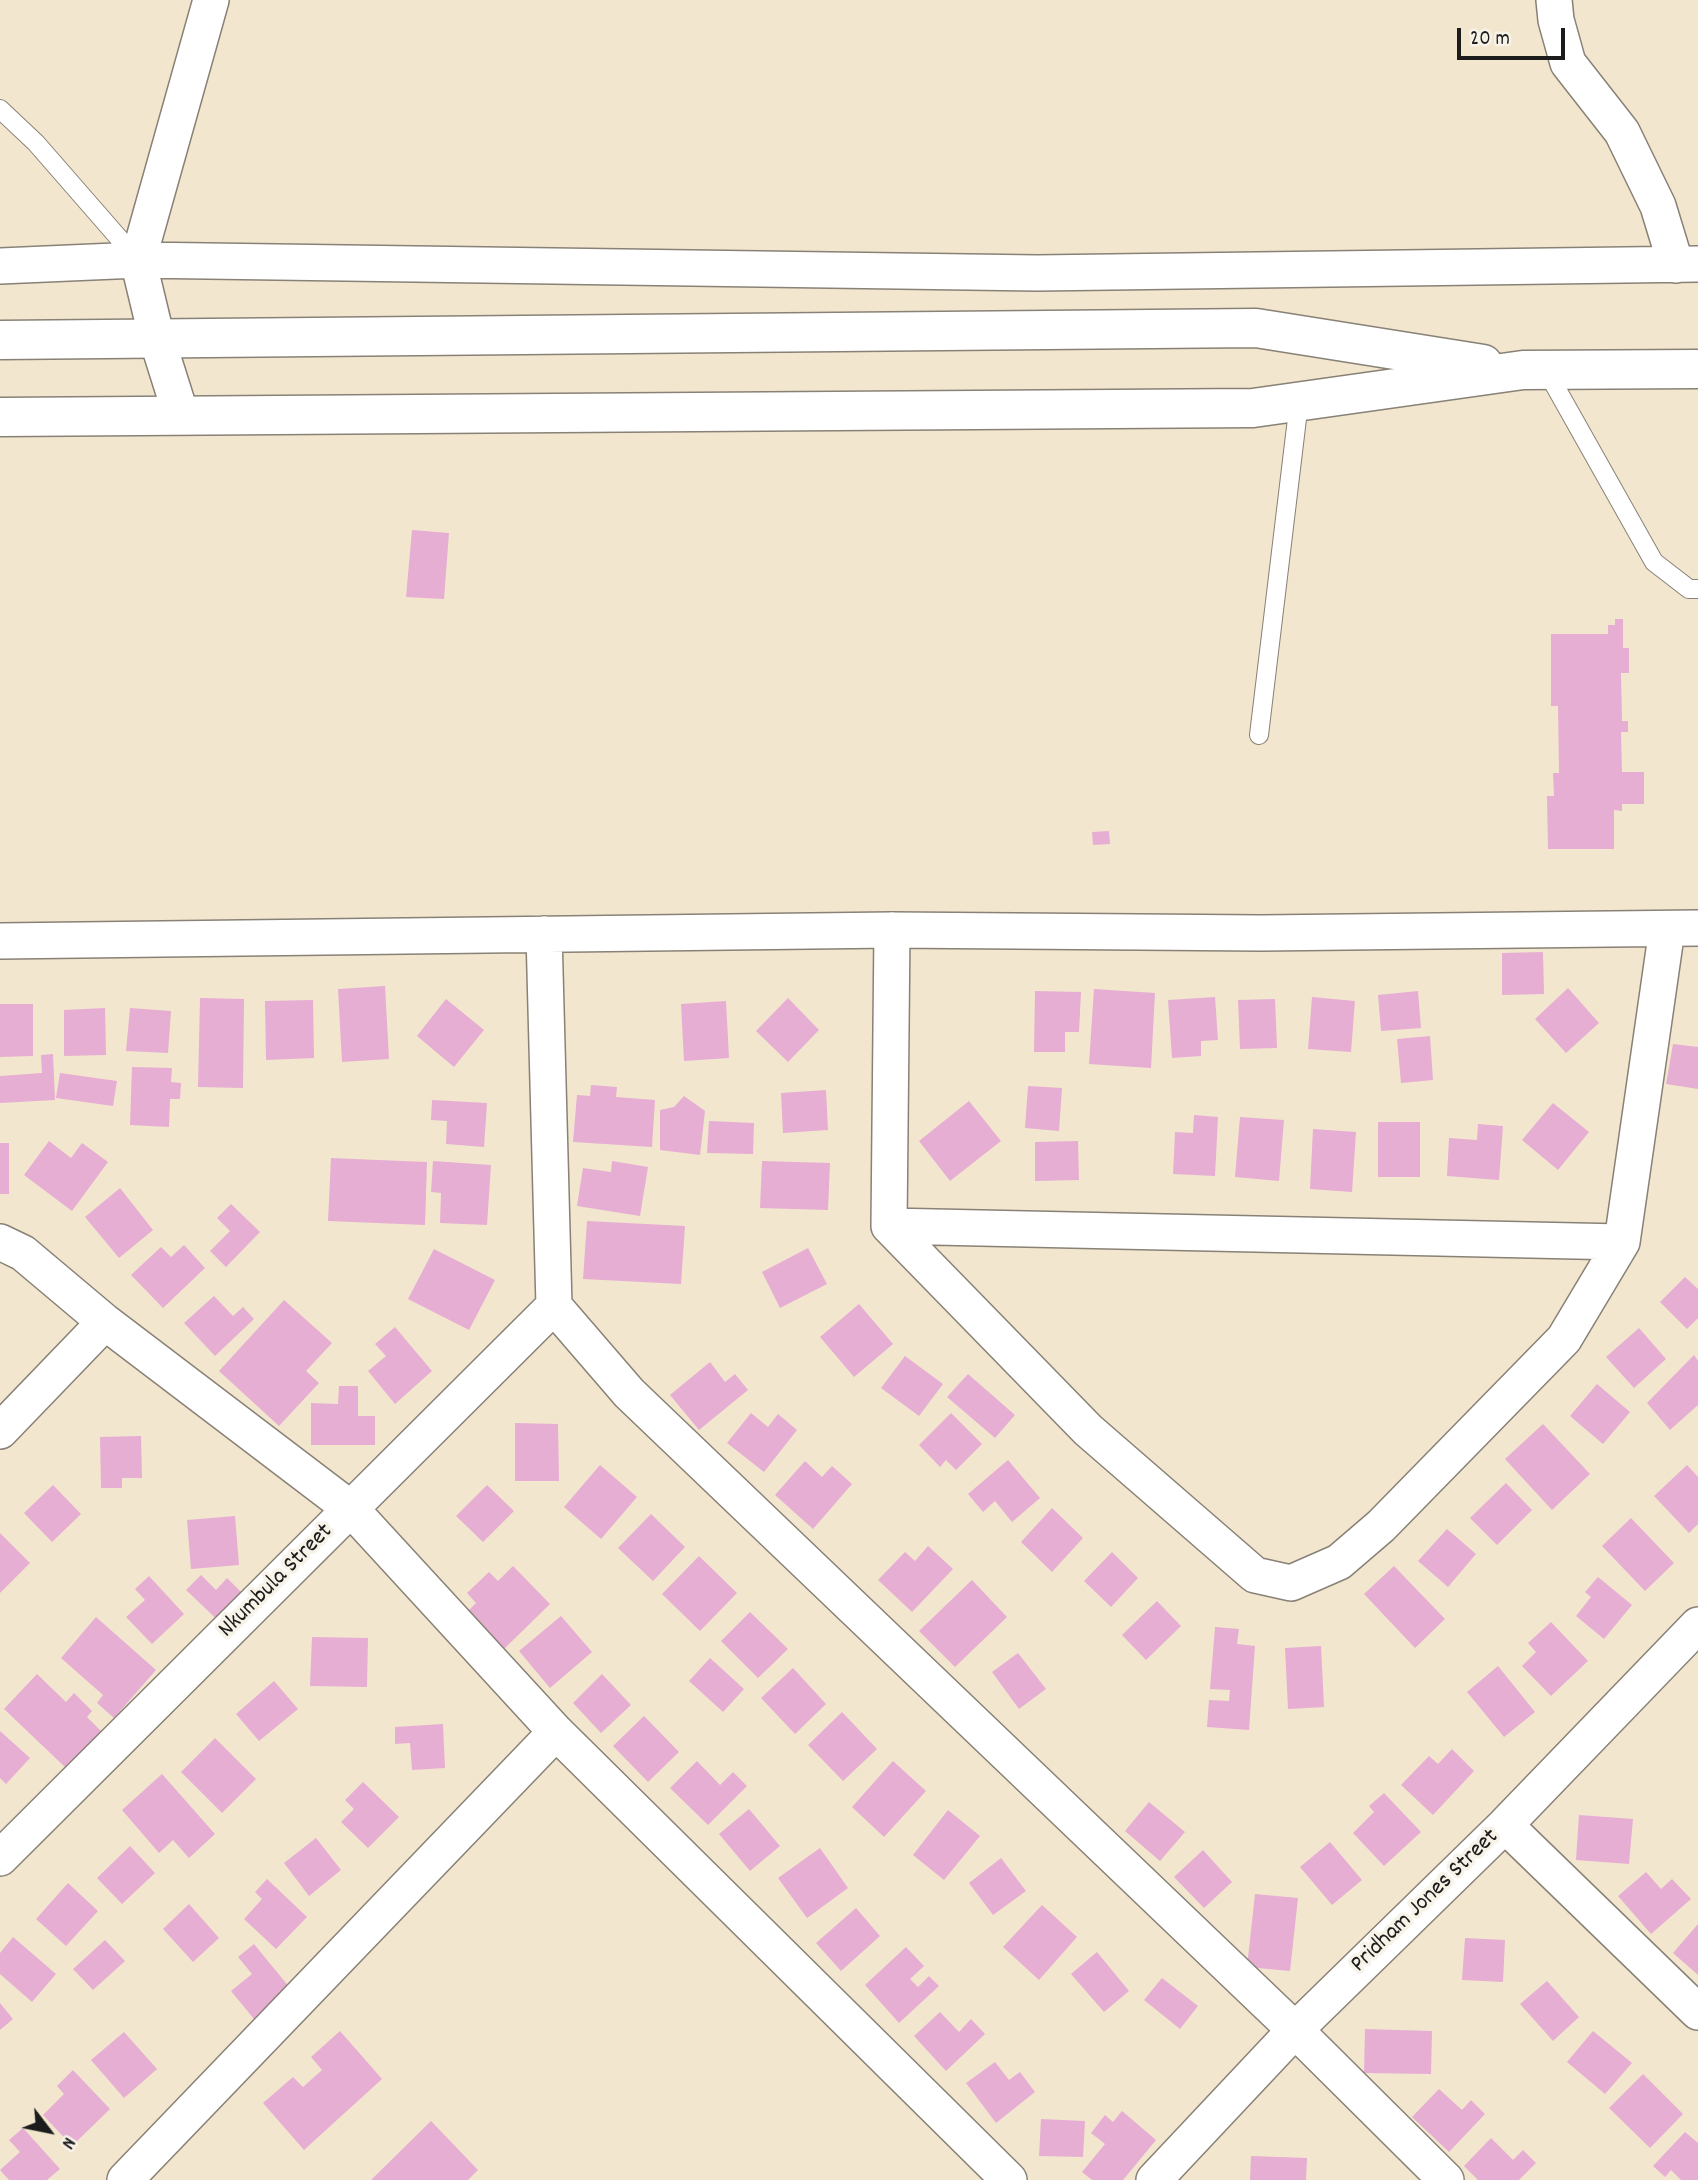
<!DOCTYPE html>
<html>
<head>
<meta charset="utf-8">
<style>
  body { margin:0 }
  #map { position:relative; width:1698px; height:2180px; overflow:hidden; background:#f3e6cf; font-family:Dekko,sans-serif }
  canvas { display:block }
  .north { position:absolute; left:14px; top:2096px; width:70px; height:70px; -webkit-text-stroke:5px #f7f3e8; paint-order:stroke; rotate:122deg; font-size:19px; font-weight:700; line-height:28px; text-align:center; color:#1c1c1c }
  .north::after { content:''; display:block; margin:auto; width:24px; height:32px; background:#1c1c1c; clip-path:polygon(50% 0,100% 100%,50% 72%,0 100%) }
  .scale { position:absolute; left:1457px; top:28px; width:108px; height:32px; box-sizing:border-box; border:4px solid #1c1c1c; border-top:0; padding-left:9px; font-size:21px; line-height:24px; white-space:nowrap; color:#1c1c1c; -webkit-text-stroke:5px #f7f3e8; paint-order:stroke }
</style>
</head>
<body>
<div id="map">
<canvas width="1698" height="2180"></canvas>
<div class="north">N</div>
<div class="scale">20 m</div>
</div>
<script>
const ctx = document.querySelector('canvas').getContext('2d');
ctx.lineJoin = 'round';
function fill(path, color) { ctx.fillStyle = color; ctx.fill(path, 'evenodd'); }
function trace(path, color, width, dash) { ctx.strokeStyle = color; ctx.lineWidth = width; ctx.lineCap = dash ? 'butt' : 'round'; ctx.setLineDash(dash || []); ctx.stroke(path); }
function drawText(font, color, halo, rows, align = 'center') {
  ctx.font = font + ' Dekko,sans-serif'; ctx.lineWidth = 7; ctx.setLineDash([]); ctx.textBaseline = 'middle'; ctx.strokeStyle = halo; ctx.fillStyle = color; for (const [text, x, y, turn = 0] of rows) {
    ctx.save(); ctx.translate(x, y); ctx.rotate((+turn || 0) * Math.PI / 180); ctx.textAlign = isNaN(turn) ? turn : align; if (halo) ctx.strokeText(text, 0, 0); ctx.fillText(text, 0, 0); ctx.restore();
  }
}
fill(new Path2D(`
  M412,530l37,3 -5,66 -38,-2z
  M1615,619h8v29h6v25h-8l1,48h6v11h-7l1,40h22v32h-22v7l-8,-1v39h-66l-1,-53h7l-1,-23h6l-1,-67h-7v-72h57v-9h7z
  M1109,831l1,13 -17,1 -1,-13z
  M1543,952l1,42 -42,1v-42z
  M385,986l4,73 -47,3 -4,-73z
  M1568,988l31,35 -33,30 -31,-34z
  M1094,989l61,4 -4,75 -62,-4z
  M1035,991l46,1 -2,40h-14v20h-31z
  M1418,991l3,37 -40,3 -3,-36z
  M1215,997l3,43 -17,1v15l-29,2 -4,-58z
  M1312,997l43,4 -4,51 -43,-3z
  M200,998l44,1 -1,89 -45,-1z
  M788,998l31,32 -31,32 -32,-31z
  M446,999l38,31 -30,37 -37,-31z
  M1275,999l2,49 -37,1 -2,-49z
  M313,1000l1,58 -48,2 -1,-59z
  M726,1001l3,57 -45,3 -3,-57z
  M0,1004h33v52l-33,1z
  M105,1008l1,47 -42,1v-46z
  M130,1008l41,3 -3,42 -42,-2z
  M1430,1036l3,44 -32,3 -4,-44z
  M1673,1044l25,3v42l-32,-5z
  M53,1054l2,46 -55,3v-27l42,-3 -1,-18z
  M132,1067l40,1 -1,14 10,1 -1,16h-10l-1,28 -39,-2z
  M60,1073l57,8 -4,25 -57,-8z
  M591,1085l26,2 -1,10 39,3 -3,47 -79,-5 4,-47 13,1z
  M1028,1086l34,2 -3,43 -34,-3z
  M826,1090l2,40 -45,3 -2,-40z
  M684,1096l21,15 -5,44 -40,-5v-40l14,-3z
  M432,1100l55,3 -3,44 -38,-3 1,-23 -16,-1z
  M969,1101l32,40 -51,40 -31,-40z
  M1553,1103l36,29 -31,38 -36,-30z
  M1194,1115l24,2 -3,59 -42,-2 2,-42 18,1z
  M1240,1117l44,3 -5,61 -44,-4z
  M709,1121l45,2 -1,31 -46,-1z
  M1378,1122h42v55h-42z
  M1478,1124l25,2 -4,54 -52,-4 2,-38 28,2z
  M1313,1129l43,3 -4,60 -42,-3z
  M49,1141l22,17 11,-15 26,19 -36,49 -48,-36z
  M1078,1141l1,39 -44,1v-39z
  M0,1143h9v51h-9z
  M331,1158l96,4 -2,63 -97,-4z
  M433,1161l58,4 -4,60 -47,-2 1,-30 -10,-1z
  M612,1161l36,6 -8,49 -63,-10 6,-38 28,4z
  M762,1161l68,2 -2,47 -68,-2z
  M120,1188l33,42 -34,28 -34,-41z
  M231,1204l29,28 -34,35 -16,-16 20,-20 -13,-13z
  M587,1221l98,5 -4,58 -98,-5z
  M184,1245l21,23 -42,40 -32,-33 30,-28 10,10z
  M808,1248l19,36 -47,24 -18,-36z
  M434,1249l61,31 -26,50 -61,-31z
  M1685,1277l13,12v29l-11,11 -27,-27z
  M214,1296l19,20 10,-9 11,12 -39,37 -31,-33z
  M284,1300l48,43 -26,28 13,12 -40,43 -60,-55z
  M859,1304l34,40 -39,33 -34,-40z
  M395,1327l37,44 -37,33 -27,-33 18,-15 -11,-12z
  M1639,1328l27,31 -32,29 -28,-31z
  M1694,1355l4,6v44l-28,25 -23,-27z
  M905,1356l38,28 -24,32 -38,-28z
  M710,1362l15,20 10,-8 13,16 -49,40 -29,-35z
  M968,1374l47,41 -20,23 -48,-41z
  M1597,1384l33,28 -27,32 -33,-28z
  M339,1386h19v30h17v29h-64v-42l27,1z
  M751,1413l17,14 10,-13 19,16 -33,42 -37,-29z
  M951,1413l31,31 -26,26 -10,-10 -6,7 -21,-22z
  M515,1423l43,1 1,57h-44z
  M1543,1424l47,50 -38,36 -47,-51z
  M141,1436l1,42h-20v10h-21l-1,-51z
  M1008,1460l32,38 -28,24 -17,-21 -12,11 -15,-18z
  M805,1461l17,16 10,-11 20,18 -39,45 -38,-34z
  M600,1465l37,32 -36,42 -37,-32z
  M1687,1465l11,12v47l-9,9 -35,-37z
  M1506,1483l26,27 -35,35 -27,-27z
  M53,1485l28,29 -29,28 -28,-29z
  M487,1485l27,26 -31,31 -27,-26z
  M1052,1508l31,30 -31,34 -31,-30z
  M651,1514l34,33 -32,34 -35,-33z
  M235,1516l4,49 -48,4 -4,-49z
  M1631,1518l43,45 -29,28 -43,-45z
  M1447,1529l29,25 -28,33 -30,-26z
  M0,1533l30,30 -30,30z
  M928,1546l25,23 -41,43 -34,-32 27,-28 10,9z
  M1112,1552l26,26 -27,29 -27,-26z
  M699,1556l38,37 -37,38 -38,-37z
  M513,1566l37,38 -47,46 -36,-38 9,-9 -9,-10 22,-21 9,9z
  M1394,1566l51,53 -30,29 -51,-54z
  M201,1575l15,15 11,-12 24,24 -25,26 -40,-38z
  M149,1576l35,38 -32,30 -26,-27 19,-17 -10,-11z
  M1598,1577l34,28 -28,34 -28,-23 15,-19 -6,-5z
  M972,1580l35,37 -52,50 -36,-36z
  M1157,1601l24,25 -35,34 -24,-25z
  M750,1612l38,37 -30,29 -37,-37z
  M561,1616l31,36 -42,36 -31,-37z
  M96,1617l60,53 -42,48 -17,-15 6,-8 -42,-37z
  M1551,1622l37,39 -37,35 -29,-30 14,-14 -8,-9z
  M1215,1627l24,2 -2,15 18,2 -6,84 -42,-3 2,-27 20,1 1,-11 -20,-1z
  M312,1637l56,1 -1,49 -57,-1z
  M1321,1646l3,61 -36,2 -3,-61z
  M1018,1653l28,36 -27,20 -27,-37z
  M710,1658l34,31 -21,23 -34,-31z
  M1498,1666l37,46 -31,25 -37,-45z
  M793,1668l33,36 -31,30 -34,-36z
  M37,1674l29,28 8,-9 18,18 -5,6 15,15 -35,37 -63,-60z
  M602,1674l29,31 -30,28 -28,-30z
  M274,1681l24,28 -39,32 -23,-27z
  M842,1712l35,37 -34,32 -35,-36z
  M644,1716l35,36 -31,30 -35,-36z
  M443,1724l2,44 -33,2 -2,-27 -15,1v-17z
  M0,1731l30,27 -24,26 -6,-6z
  M215,1738l41,41 -34,34 -41,-41z
  M1452,1749l22,22 -41,44 -32,-30 28,-29 9,8z
  M697,1761l23,24 13,-13 14,14 -39,39 -38,-37z
  M893,1761l33,30 -42,46 -32,-30z
  M162,1774l53,60 -26,24 -16,-18 -14,13 -37,-43z
  M363,1782l36,35 -31,31 -27,-26 13,-13 -9,-9z
  M1384,1793l37,39 -37,34 -31,-33 21,-21 -5,-6z
  M1149,1802l36,30 -25,29 -35,-30z
  M749,1809l31,37 -30,25 -31,-37z
  M948,1810l32,26 -36,44 -31,-25z
  M1579,1815l54,4 -4,45 -53,-4z
  M316,1838l25,32 -32,26 -25,-33z
  M1330,1842l32,38 -30,25 -32,-38z
  M130,1846l25,27 -33,31 -25,-26z
  M820,1848l28,40 -41,30 -29,-40z
  M1203,1850l29,32 -28,26 -30,-31z
  M1001,1858l25,33 -33,24 -24,-32z
  M1646,1872l15,17 11,-10 19,20 -40,35 -33,-38z
  M267,1879l40,38 -31,32 -32,-30 18,-20 -7,-7z
  M68,1883l30,28 -32,35 -30,-27z
  M1255,1894l43,4 -8,73 -43,-4z
  M189,1904l30,34 -26,24 -30,-33z
  M1042,1905l35,32 -38,43 -36,-33z
  M856,1908l24,28 -39,35 -25,-28z
  M1698,1924v51l-25,-22z
  M13,1937l43,37 -24,28 -32,-28v-21z
  M1465,1938l40,2 -2,42 -41,-2z
  M105,1940l20,21 -32,29 -20,-21z
  M254,1944l36,44 -36,31 -23,-28 21,-17 -14,-17z
  M906,1947l18,19 -14,13 8,8 11,-11 10,10 -40,37 -34,-38z
  M1097,1952l32,39 -25,21 -33,-38z
  M1162,1978l36,28 -18,23 -36,-29z
  M1547,1981l32,36 -26,24 -33,-37z
  M0,2003l13,16 -13,11z
  M940,2012l19,20 12,-13 14,15 -39,37 -32,-35z
  M1365,2029l67,2 -1,43 -67,-1z
  M340,2031l42,48 -78,71 -41,-47 30,-26 10,10 19,-17 -11,-13z
  M1593,2031l39,32 -27,31 -38,-32z
  M124,2032l33,37 -33,29 -33,-38z
  M995,2062l14,18 11,-8 15,20 -39,31 -30,-40z
  M73,2070l37,39 -38,37 -29,-31 21,-21 -7,-8z
  M1643,2074l40,40 -33,34 -41,-40z
  M1439,2089l23,21 9,-10 14,14 -36,38 -37,-35z
  M1122,2111l34,29 -33,40h-31l-10,-8 23,-28 -14,-11 14,-18 8,7z
  M1041,2119l44,2 -2,36 -44,-1z
  M431,2121l47,49 -10,10h-97z
  M23,2128l37,41 -13,11h-38l-9,-10 20,-18 -11,-12z
  M1685,2132l13,11v37h-17l-10,-10 -6,7 -12,-11z
  M1491,2138l22,22 10,-10 13,13 -17,17h-41l-14,-14z
  M1251,2156l56,2 -1,22h-56z`), '#e6aed2');
const lane = new Path2D(`
  M0,109l36,34 102,117
  M1546,370l108,192 35,27h9
  M1259,735l40,-333`);
const street = new Path2D(`
  M1554,0l2,20 12,43 54,69 36,74 18,59
  M0,266l138,-6 899,13 661,-9
  M181,415l-24,-76 -19,-79 73,-260
  M892,930l-3,296 199,204 167,145 36,8 48,-21 42,-36 183,-187 58,-97 45,-313
  M544,934l10,372 75,87 666,637 151,150
  M0,941l892,-11 369,3 437,-5
  M889,1226l733,16
  M0,1242l23,11 82,69 246,187 205,223 453,448
  M0,1431l105,-109
  M1505,1825l193,187
  M0,1858l554,-552
  M125,2180l431,-448
  M1154,2180l141,-150 210,-205 193,-200`);
const highway = new Path2D(`
  M0,340l1256,-12 227,36
  M0,417l1253,-9 270,-38 175,-1`);
trace(lane, '#888176', 20);
trace(street, '#888176', 38);
trace(highway, '#888176', 41);
trace(lane, '#fff', 18);
trace(street, '#fff', 35);
trace(highway, '#fff', 38);
drawText('24px', '#1c1c1c', '#f7f3e8', [
  ["Nkumbula Street",277,1582,-45],
  ["Pridham Jones Street",1426,1902,-44]
]);
</script>
</body>
</html>
